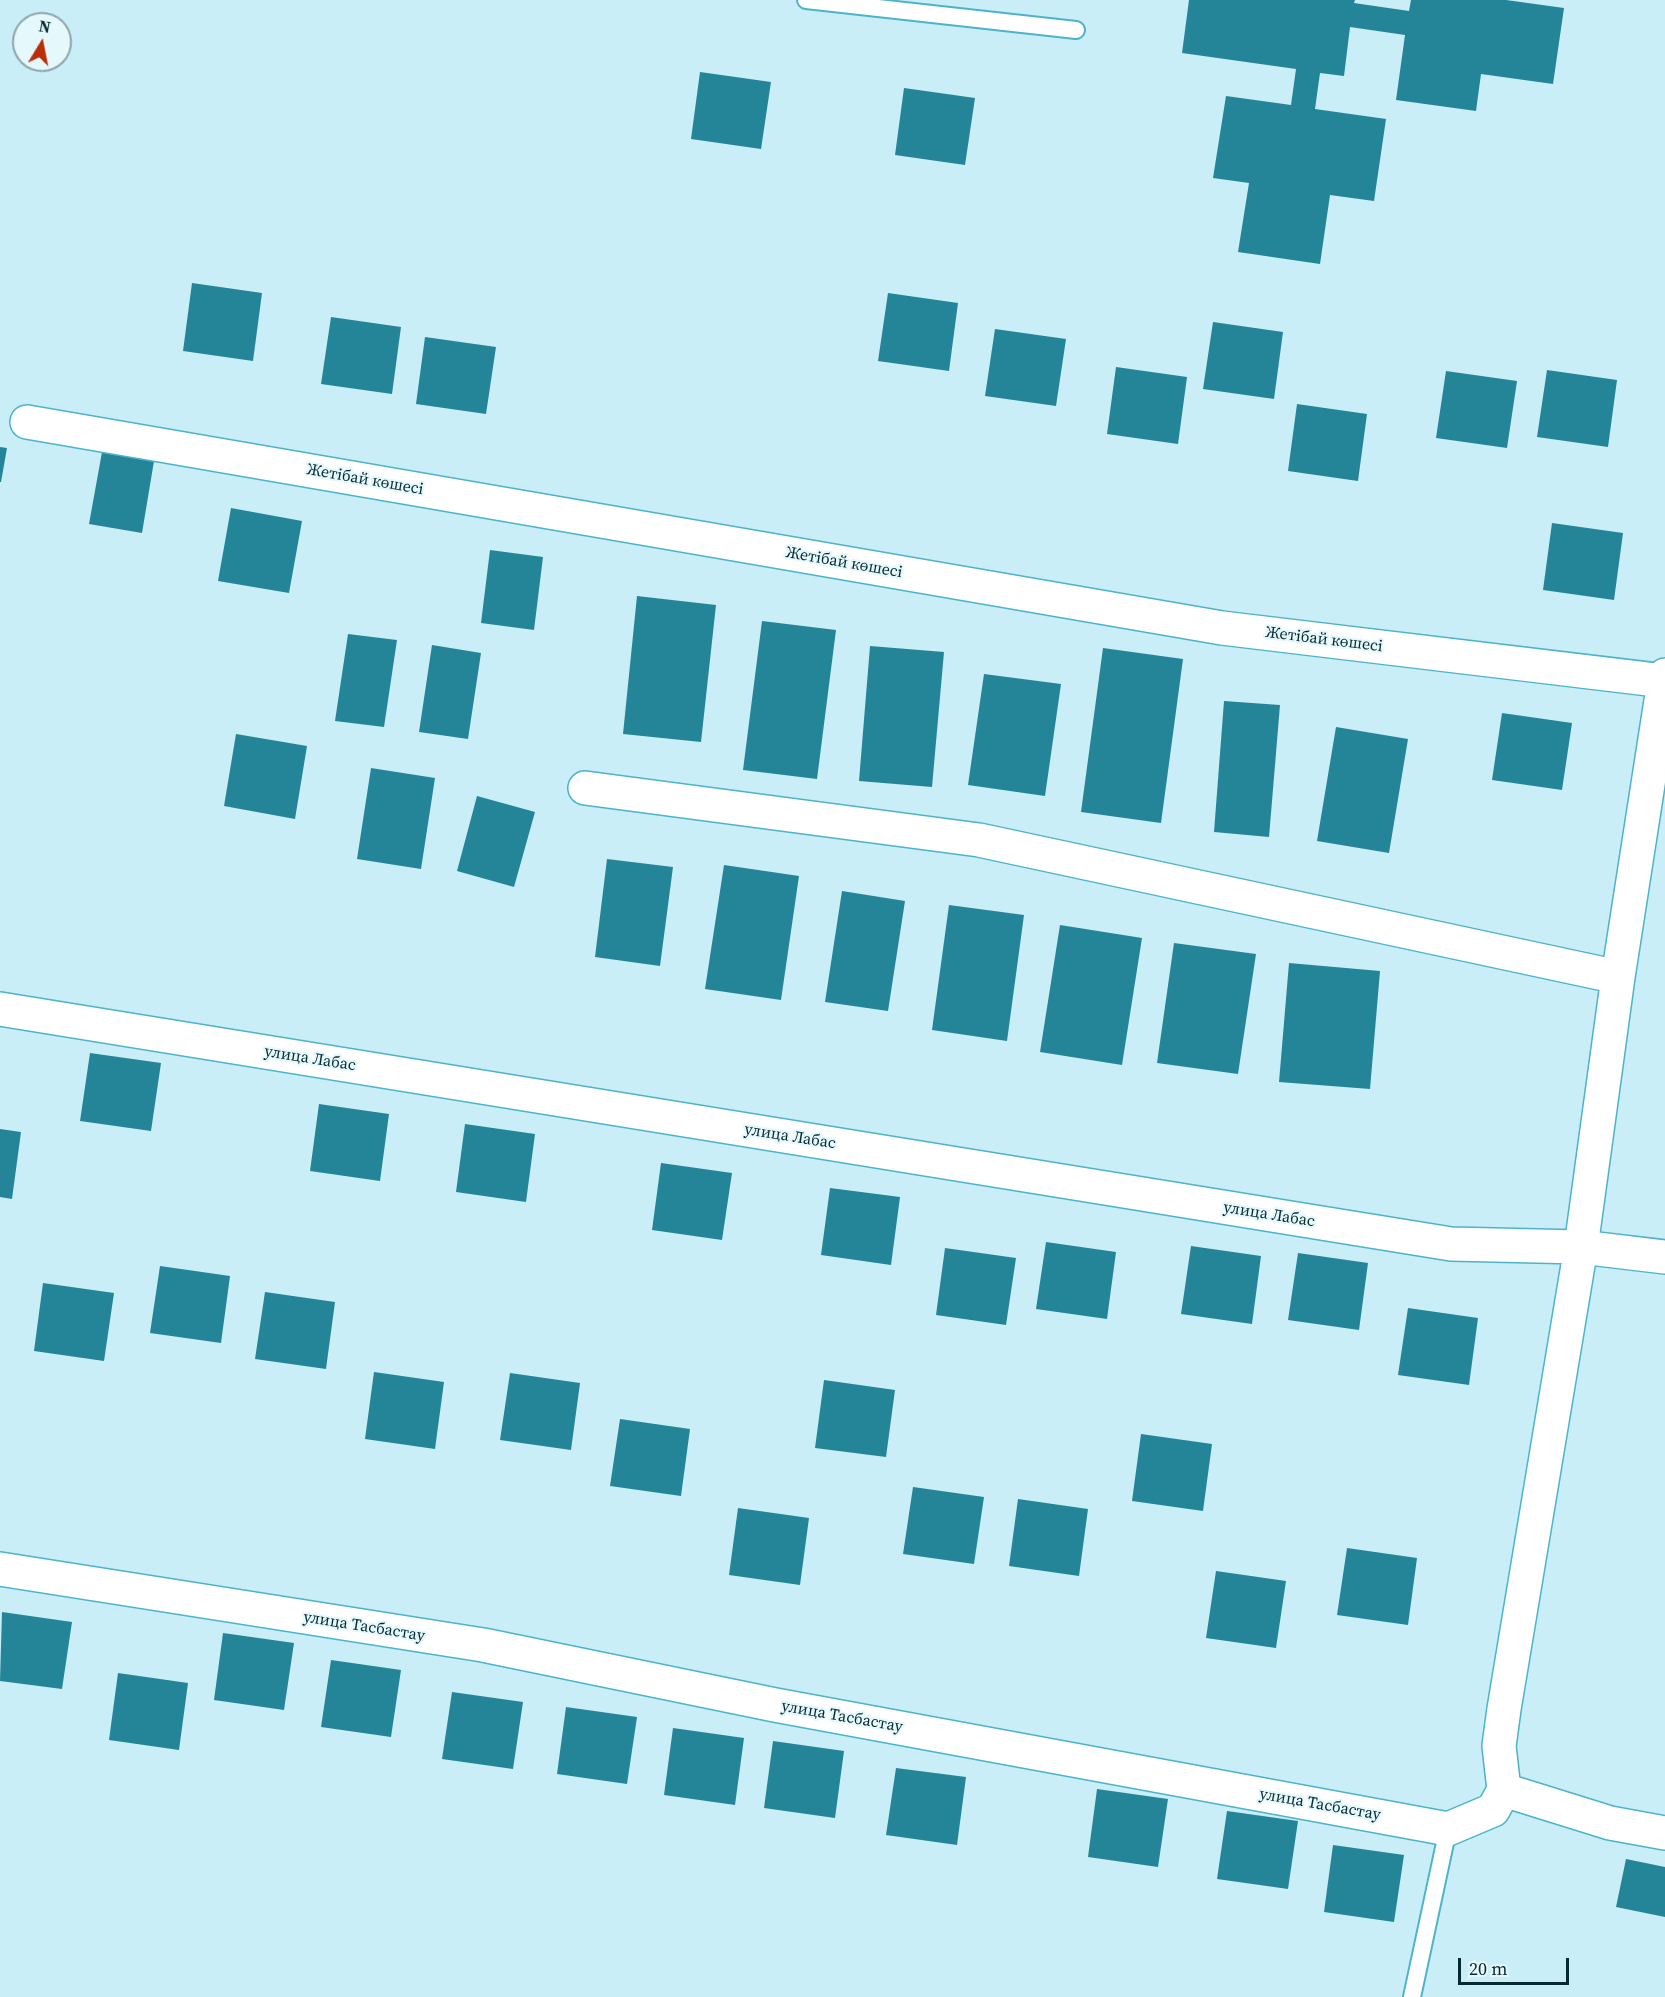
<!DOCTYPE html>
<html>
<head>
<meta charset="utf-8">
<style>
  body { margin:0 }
  #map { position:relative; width:1665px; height:1997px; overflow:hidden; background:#c9eef7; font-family:"Source Serif 4",serif }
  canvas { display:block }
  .north { position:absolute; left:12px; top:12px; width:60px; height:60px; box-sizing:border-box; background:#e5f8fc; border:2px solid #8ca5aa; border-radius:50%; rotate:10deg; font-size:16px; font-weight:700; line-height:24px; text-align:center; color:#072930 }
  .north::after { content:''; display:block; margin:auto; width:21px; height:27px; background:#b92e09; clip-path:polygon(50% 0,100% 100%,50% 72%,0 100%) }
  .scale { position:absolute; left:1458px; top:1958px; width:111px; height:27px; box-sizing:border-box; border:3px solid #072930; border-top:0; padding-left:8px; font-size:18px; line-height:21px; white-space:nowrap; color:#072930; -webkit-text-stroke:4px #e5f8fc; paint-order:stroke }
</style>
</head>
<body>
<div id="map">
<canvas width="1665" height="1997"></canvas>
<div class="north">N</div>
<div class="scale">20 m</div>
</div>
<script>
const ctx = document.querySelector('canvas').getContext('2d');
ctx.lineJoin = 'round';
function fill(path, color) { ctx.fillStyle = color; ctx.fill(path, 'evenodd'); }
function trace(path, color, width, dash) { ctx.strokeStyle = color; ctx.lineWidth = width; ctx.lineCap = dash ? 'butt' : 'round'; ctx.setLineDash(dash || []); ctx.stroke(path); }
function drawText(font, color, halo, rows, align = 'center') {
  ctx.font = font + ' "Source Serif 4",serif'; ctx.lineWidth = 4.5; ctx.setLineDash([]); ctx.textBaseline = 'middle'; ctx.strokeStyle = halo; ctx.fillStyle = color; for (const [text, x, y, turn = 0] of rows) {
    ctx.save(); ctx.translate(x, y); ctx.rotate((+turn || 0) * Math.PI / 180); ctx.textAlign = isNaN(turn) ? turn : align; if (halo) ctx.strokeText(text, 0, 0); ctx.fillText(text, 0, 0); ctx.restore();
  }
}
fill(new Path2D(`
  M1189,0h166l-1,3 55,8 2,-11h95l58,8 -11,76 -72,-10 -5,37 -80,-11 9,-65 -55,-8 -6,49 -24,-3 -5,36 71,10 -12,82 -44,-6 -10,69 -82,-12 11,-69 -36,-5 13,-82 65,9 5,-36 -114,-16z
  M700,72l71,10 -10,67 -70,-10z
  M904,88l71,10 -10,67 -70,-10z
  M192,283l70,10 -9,68 -70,-10z
  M888,293l70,10 -9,68 -71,-10z
  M331,317l70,10 -9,67 -71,-10z
  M1213,322l70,10 -9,67 -71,-10z
  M995,329l71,10 -10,67 -71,-10z
  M425,337l71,10 -10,67 -70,-10z
  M1116,367l71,10 -9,67 -71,-10z
  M1547,370l70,10 -9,67 -71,-10z
  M1446,371l71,10 -10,67 -71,-10z
  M1297,404l70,10 -9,67 -70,-10z
  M0,447l7,1 -6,34h-1z
  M102,452l52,9 -12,72 -53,-9z
  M231,508l71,13 -13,72 -71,-12z
  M1552,523l71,10 -9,67 -71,-10z
  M490,550l53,7 -9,73 -53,-7z
  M637,596l79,9 -15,137 -78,-8z
  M762,621l74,9 -19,149 -74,-9z
  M348,634l49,6 -13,87 -49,-6z
  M432,645l49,8 -13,86 -49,-7z
  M870,646l74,6 -12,135 -73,-6z
  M1103,648l80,11 -22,164 -80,-11z
  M984,674l77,10 -16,112 -77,-11z
  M1224,701l56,4 -11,132 -55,-5z
  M1502,713l70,10 -10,67 -70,-10z
  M1336,727l72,12 -19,114 -72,-12z
  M236,734l71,12 -12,73 -71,-13z
  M371,768l64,10 -14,91 -64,-10z
  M477,796l58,16 -21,75 -57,-16z
  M607,859l66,8 -13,99 -65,-9z
  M724,865l75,11 -18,124 -76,-11z
  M842,891l63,10 -17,110 -63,-9z
  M949,905l75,10 -17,126 -75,-11z
  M1060,925l82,13 -20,127 -82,-13z
  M1174,943l82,11 -18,120 -81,-11z
  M1289,963l91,8 -10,118 -91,-7z
  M90,1053l71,10 -10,68 -71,-10z
  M319,1104l70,10 -9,67 -70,-10z
  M465,1124l70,10 -9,68 -70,-10z
  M0,1129l21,3 -9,67 -12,-2z
  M661,1163l71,10 -10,67 -70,-10z
  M830,1188l70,9 -9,68 -70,-10z
  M1046,1242l70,10 -9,67 -71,-10z
  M1191,1246l70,10 -9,68 -71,-10z
  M945,1248l71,10 -10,67 -70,-10z
  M1298,1253l70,10 -9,67 -71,-10z
  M160,1266l70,10 -9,67 -71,-10z
  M43,1283l71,10 -10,68 -70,-10z
  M265,1292l70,10 -9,67 -71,-10z
  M1408,1308l70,10 -9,67 -71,-10z
  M374,1372l70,10 -9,67 -70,-10z
  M510,1373l70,10 -9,67 -71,-10z
  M824,1380l71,10 -9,67 -71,-9z
  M620,1419l70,10 -9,67 -71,-10z
  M1141,1434l71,10 -9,67 -71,-10z
  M913,1487l71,10 -10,67 -71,-10z
  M1018,1499l70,10 -9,67 -70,-10z
  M738,1508l71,10 -9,67 -71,-10z
  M1347,1548l70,10 -9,67 -71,-10z
  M1216,1571l70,10 -10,67 -70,-10z
  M2,1612l70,10 -10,67 -62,-8z
  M223,1633l71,10 -10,67 -70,-10z
  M331,1660l70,10 -10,67 -70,-10z
  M118,1673l70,10 -9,67 -70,-10z
  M452,1692l71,10 -10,67 -71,-10z
  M566,1707l71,10 -10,67 -70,-10z
  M673,1728l71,10 -9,67 -71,-10z
  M773,1741l71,10 -9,67 -71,-10z
  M896,1768l70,9 -9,68 -71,-10z
  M1097,1789l71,10 -10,68 -70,-10z
  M1227,1811l71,10 -10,68 -71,-10z
  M1333,1845l71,10 -10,67 -70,-10z
  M1626,1859l39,8v50l-49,-10z`), '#258598');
const service = new Path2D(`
  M806,0l270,30
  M1412,1997l36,-168`);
const minor = new Path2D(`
  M27,422l1195,206 443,53
  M585,788l394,52 639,137
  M0,1009l1451,235 130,3 84,10
  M0,1569l483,76 292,60 673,124 45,-19 11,-20 106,33 55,10
  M1504,1790l-5,-44 5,-37 77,-462 37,-270 47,-302`);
trace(service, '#4cb4ca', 20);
trace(minor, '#4cb4ca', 36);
trace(service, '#fff', 16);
trace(minor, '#fff', 33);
drawText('16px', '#072930', '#e5f8fc', [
  ["Жетібай көшесі",365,480,10],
  ["Жетібай көшесі",844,563,10],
  ["Жетібай көшесі",1324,640,7],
  ["улица Лабас",310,1059,9],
  ["улица Лабас",790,1137,9],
  ["улица Лабас",1269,1215,9],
  ["улица Тасбастау",364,1627,9],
  ["улица Тасбастау",842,1717,10],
  ["улица Тасбастау",1320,1805,10]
]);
</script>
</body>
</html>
